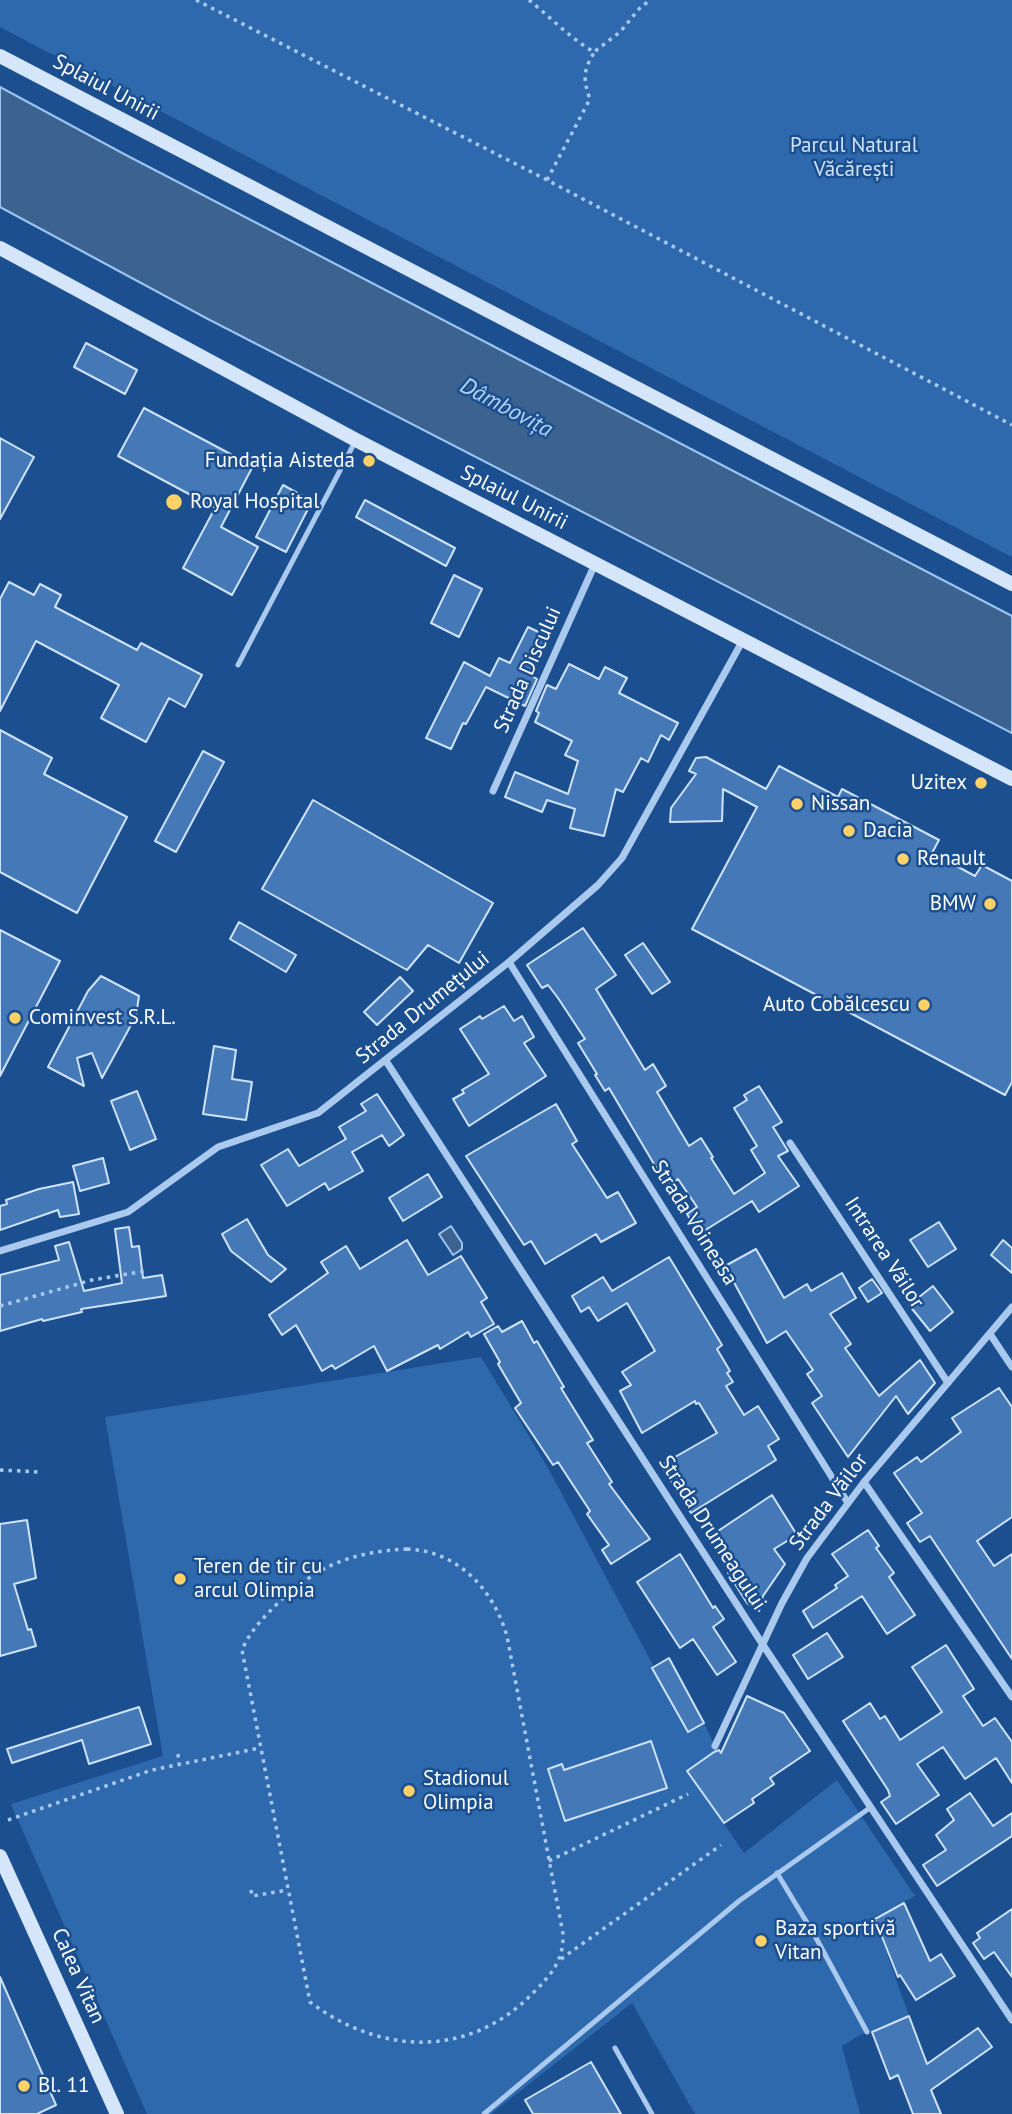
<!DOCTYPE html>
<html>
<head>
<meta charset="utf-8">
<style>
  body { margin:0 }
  canvas { display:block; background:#1b4f8f }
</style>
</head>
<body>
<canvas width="1012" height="2114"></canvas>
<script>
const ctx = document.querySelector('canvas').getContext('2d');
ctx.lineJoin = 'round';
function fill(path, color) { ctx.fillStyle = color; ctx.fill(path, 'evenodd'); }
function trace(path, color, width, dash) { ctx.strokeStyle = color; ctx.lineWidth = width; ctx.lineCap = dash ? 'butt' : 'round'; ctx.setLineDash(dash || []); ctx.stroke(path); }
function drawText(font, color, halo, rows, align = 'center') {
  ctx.font = font + ' "PT Sans",sans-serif'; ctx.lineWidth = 5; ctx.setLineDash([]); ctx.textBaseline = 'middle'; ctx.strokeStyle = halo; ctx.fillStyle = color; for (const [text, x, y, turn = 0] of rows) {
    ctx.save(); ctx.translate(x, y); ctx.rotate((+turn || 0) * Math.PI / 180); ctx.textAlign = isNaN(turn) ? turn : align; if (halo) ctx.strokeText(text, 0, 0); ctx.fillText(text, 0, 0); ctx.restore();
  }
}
fill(new Path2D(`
  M0,0h1012v557l-1012,-530z
  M481,1357l67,111 140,263 16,-8 13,27 -29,21 56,82 93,-73 78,116 -41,21 35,99 -49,19 -18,11 18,68h-165l-63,-111 -141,111h-344l-136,-310 152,-48 -58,-339z`), '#2e69ad');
const water = new Path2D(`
  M0,87l124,67 888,462v117l-806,-415 -206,-111z
  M451,1226l11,17v6l-9,6 -14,-21z`);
fill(water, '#3c6290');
trace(water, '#9cc4f0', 2);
const building = new Path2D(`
  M86,343l51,27 -12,24 -51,-27z
  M144,408l109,58 -32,61 37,20 -26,48 -49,-27 32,-60 -97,-52z
  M0,438l34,19 -34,62z
  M283,485l29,16 -26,51 -30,-15z
  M365,500l90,48 -9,18 -90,-49z
  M454,575l28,14 -23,48 -28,-14z
  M9,582l25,13 6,-11 21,11 -6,12 82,43 4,-7 61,32 -17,32 -16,-9 -23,44 -45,-24 18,-33 -83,-44 -36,70v-112z
  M528,627l21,10 -19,38 7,4 -12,27 -39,-19 -20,37 -3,-1 -12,26 -25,-11 38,-76 26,14 9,-18 11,5z
  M569,664l30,15 6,-12 22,11 -8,15 59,30 -9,17 -8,-5 -13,27 -7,-4 -18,34 -7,-3 -12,47 -34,-8 5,-19 -28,-9 -5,12 -37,-15 10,-25 53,22 10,-33 -13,-6 7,-14 -37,-19 4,-9 -3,-2 11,-26 9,4z
  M0,730l52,28 -8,16 83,43 -50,96 -77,-41z
  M203,751l21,11 -48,90 -21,-11z
  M706,757l60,32 13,-23 59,31 4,-8 97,51 -7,13 43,23 7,-11 30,16v201l-7,13 -313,-166 65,-122 -34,-18 -1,32 -52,1 1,-14 25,-34 -7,-3 7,-13z
  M313,800l180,103 -34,60 -31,-18 -21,25 -145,-81z
  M239,922l57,33 -10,17 -56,-33z
  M583,928l33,47 -20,14 49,81 8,-6 13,22 -9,6 32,54 12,-8 12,19 -2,1 23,36 31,-21 -14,-23 6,-4 -23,-38 13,-8 -3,-5 15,-9 23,36 -9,5 15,24 -10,5 21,30 -40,26 -7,-11 -53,33 -12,-20 10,-7 -19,-28 -11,7 -58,-98 -4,3 -10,-16 2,-1 -19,-31 7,-4 -27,-41 -10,-13 -6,3 -15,-23z
  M0,930l60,31 -60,115z
  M643,943l27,39 -18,12 -27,-39z
  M101,976l38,20 -3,20 -34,62 -10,-25 -15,5 7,28 -36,-19 40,-76z
  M400,977l13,14 -36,34 -13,-13z
  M504,1006l10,15 8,-5 12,21 -10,6 22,33 -77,50 -16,-27 11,-6 -2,-3 27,-16 -29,-45 20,-13 2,3z
  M214,1046l22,4 -4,29 20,3 -6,38 -43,-6z
  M137,1091l19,48 -26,11 -19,-49z
  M377,1094l27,41 -15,11 -7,-11 -30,17 11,19 -34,19 -4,-7 -38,23 -26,-41 27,-16 11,17 47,-27 -7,-12 27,-16 -5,-7z
  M556,1104l21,37 -5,3 35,54 11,-6 18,31 -35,19 -5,-8 -51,30 -14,-23 -7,4 -58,-89z
  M103,1158l6,25 -29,8 -7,-25z
  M428,1174l14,23 -39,24 -14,-23z
  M73,1182l6,32 -19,3 -2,-7 -58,20v-24l7,-2 -1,-4 33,-11z
  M247,1219l21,36 18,14 -15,13 -40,-31 -9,-17z
  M939,1222l17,27 -28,18 -18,-27z
  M129,1227l3,20 7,-1 4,32 19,-3 4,21 -85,13 1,3 -39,9 -1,-2 -42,12v-56l59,-15 -4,-14 14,-4 15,49 38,-8 -7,-54z
  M407,1240l21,35 33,-19 26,42 -6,4 13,22 -23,13 -3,-5 -28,17 -2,-4 -51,26 -13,-25 -39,23 -3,-4 -10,6 -26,-46 -14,10 -13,-20 59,-42 -7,-11 25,-16 14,23z
  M1003,1240l9,8v25l-21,-18z
  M756,1249l28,49 23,-14 4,7 31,-18 14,25 -26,16 21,30 -6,4 34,48 41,-36 15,23 -27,31 -12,-18 -48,61 -36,-54 10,-7 -15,-22 6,-4 -27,-39 -19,12 -42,-77z
  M669,1257l53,88 -5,4 13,22 -3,2 6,9 -7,4 18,29 14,-9 21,33 -11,7 8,14 -85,53 -30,-48 56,-32 -18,-30 -3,1 -1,-3 -53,32 -22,-42 11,-6 -9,-13 33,-21 -28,-48 -29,18 -9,-14 -8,5 -9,-16 31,-19 9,14z
  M872,1279l10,14 -14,9 -9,-14z
  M933,1286l20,26 -23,19 -21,-26z
  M522,1321l12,22 3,-2 27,46 -3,1 32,52 -6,3 25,39 -3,2 41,55 -39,25 -9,-14 7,-5 -22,-31 3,-3 -32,-49 -5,3 -38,-57 6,-5 -23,-39 2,-2 -16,-28 14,-8 4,6z
  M999,1388l13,19v110l-35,24 17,25 18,-12v105l-82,-123 -10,6 -13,-19 15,-10 -28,-40 23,-16 4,5 40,-30 -9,-14z
  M772,1495l25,40 -23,14 11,15 -22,32 -4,15 -12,-8 -19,-30 3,-3 -22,-33z
  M27,1520l9,58 -22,6 14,46 3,-1 5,17 -36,10v-132z
  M868,1530l11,16 -3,2 18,25 -5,4 26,38 -28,19 -25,-38 -49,32 -10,-17 34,-23 -2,-3 13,-9 -16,-22z
  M680,1554l33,54 2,-2 9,13 -11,8 23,35 -19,13 -24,-36 -13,9 -43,-66z
  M827,1633l16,24 -35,22 -15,-24z
  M946,1645l28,44 -11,7 20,30 12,-8 17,24v41l-16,-25 -31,21 -22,-32 -26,17 22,31 -43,29 -15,-22 9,-6 -2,-6 -45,-69 27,-18 10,16 5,-3 15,24 42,-28 -30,-45z
  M669,1658l35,65 -16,9 -36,-64z
  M747,1696l37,17 26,38 -40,27 4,6 -22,15 2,4 -30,20 -37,-52 27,-19 5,-2 2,3z
  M139,1707l12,37 -62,20 -7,-24 -70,23 -5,-14z
  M651,1741l16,47 -102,33 -17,-52 14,-5 2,6z
  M970,1793l23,33 19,-13v23l-75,50 -14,-21 23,-15 -10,-15 18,-15 -7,-11z
  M904,1903l26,58 11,-7 14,22 -39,24 -16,-25 -2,2 -23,-58z
  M1012,1909v68l-18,-25 -10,7 -11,-16 7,-5 -3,-5z
  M0,1977l56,128 -19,9h-37z
  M909,2016l18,48 51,-36 14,19 -61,43 10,24h-28l-15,-39 -8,4 -18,-47z
  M591,2062l30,52h-88l-8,-14z`);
fill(building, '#4478b7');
trace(building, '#cfe3fa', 2);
trace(new Path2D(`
  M196,0l351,180 465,245
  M529,0c21,17 41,38 65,52l26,-20 19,-23 11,-9
  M547,180l43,-81c-7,-19 -7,-29 4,-46
  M0,1306l92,-26 53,-9
  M0,1470l39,2
  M407,1549c51,2 86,40 100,87l56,298c1,26 -12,41 -30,59 -64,66 -153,62 -223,9l-68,-352c7,-17 20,-31 33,-44 41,-40 75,-54 132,-57z
  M178,1754l1,10
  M8,1820l144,-50 108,-22
  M549,1861l139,-67
  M251,1890l1,6 36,-6
  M561,1959l160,-114`), '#a9c9ee', 3.5, [3.5, 5]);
trace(new Path2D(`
  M238,665l118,-225
  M777,1873l38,63 52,96
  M615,2048l37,66
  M484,2114l255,-213 132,-94`), '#a9c9ee', 5);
trace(new Path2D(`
  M493,791l102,-227
  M509,962l339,541
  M386,1061l377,584 249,375
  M790,1143l158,240
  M0,1251l128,-39 90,-65 100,-34 191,-151 89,-77 24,-27 121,-218
  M990,1334l22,33
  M864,1482l148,215
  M715,1746l67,-143 25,-45 57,-76 148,-175`), '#a9c9ee', 7);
trace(new Path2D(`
  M0,56l1012,528
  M0,248l356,192 656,339
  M0,1856l117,258`), '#d6e6fa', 14);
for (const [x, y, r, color] of [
  [369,461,7,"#ffd166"],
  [174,502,9,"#ffd166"],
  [981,783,7,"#ffd166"],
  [797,804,7,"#ffd166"],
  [849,831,7,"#ffd166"],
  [903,859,7,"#ffd166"],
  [990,904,7,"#ffd166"],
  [924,1005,7,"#ffd166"],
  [15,1018,7,"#ffd166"],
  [180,1579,7,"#ffd166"],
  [409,1791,7,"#ffd166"],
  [761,1941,7,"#ffd166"],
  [24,2086,7,"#ffd166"]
]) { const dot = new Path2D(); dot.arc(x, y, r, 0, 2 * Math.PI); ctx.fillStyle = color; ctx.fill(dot); trace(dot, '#1b4f8f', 2.5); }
drawText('21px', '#fff', '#1b4f8f', [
  ["Splaiul Unirii",106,88,28],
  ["Splaiul Unirii",514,498,27],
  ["Strada Discului",528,670,-66],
  ["Strada Drumețului",423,1008,-39],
  ["Strada Voineasa",694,1223,58],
  ["Intrarea Văilor",884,1253,57],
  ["Strada Văilor",829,1502,-53],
  ["Strada Drumeagului",712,1533,57],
  ["Calea Vitan",78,1976,66]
]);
drawText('21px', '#cfe3fa', '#1b4f8f', [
  ["Parcul Natural",854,146],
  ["Văcărești",854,170]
]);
drawText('21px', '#fff', '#1b4f8f', [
  ["Fundația Aisteda",355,461,"right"],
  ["Royal Hospital",190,502],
  ["Uzitex",967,783,"right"],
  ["Nissan",811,804],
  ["Dacia",863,831],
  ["Renault",917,859],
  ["BMW",976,904,"right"],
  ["Auto Cobălcescu",910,1005,"right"],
  ["Cominvest S.R.L.",29,1018],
  ["Teren de tir cu",194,1567],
  ["arcul Olimpia",194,1591],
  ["Stadionul",423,1779],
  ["Olimpia",423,1803],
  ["Baza sportivă",775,1929],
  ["Vitan",775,1953],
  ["Bl. 11",38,2086]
], 'left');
drawText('italic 23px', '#b5d3f5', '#1b4f8f', [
  ["Dâmbovița",506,408,28]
]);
</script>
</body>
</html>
